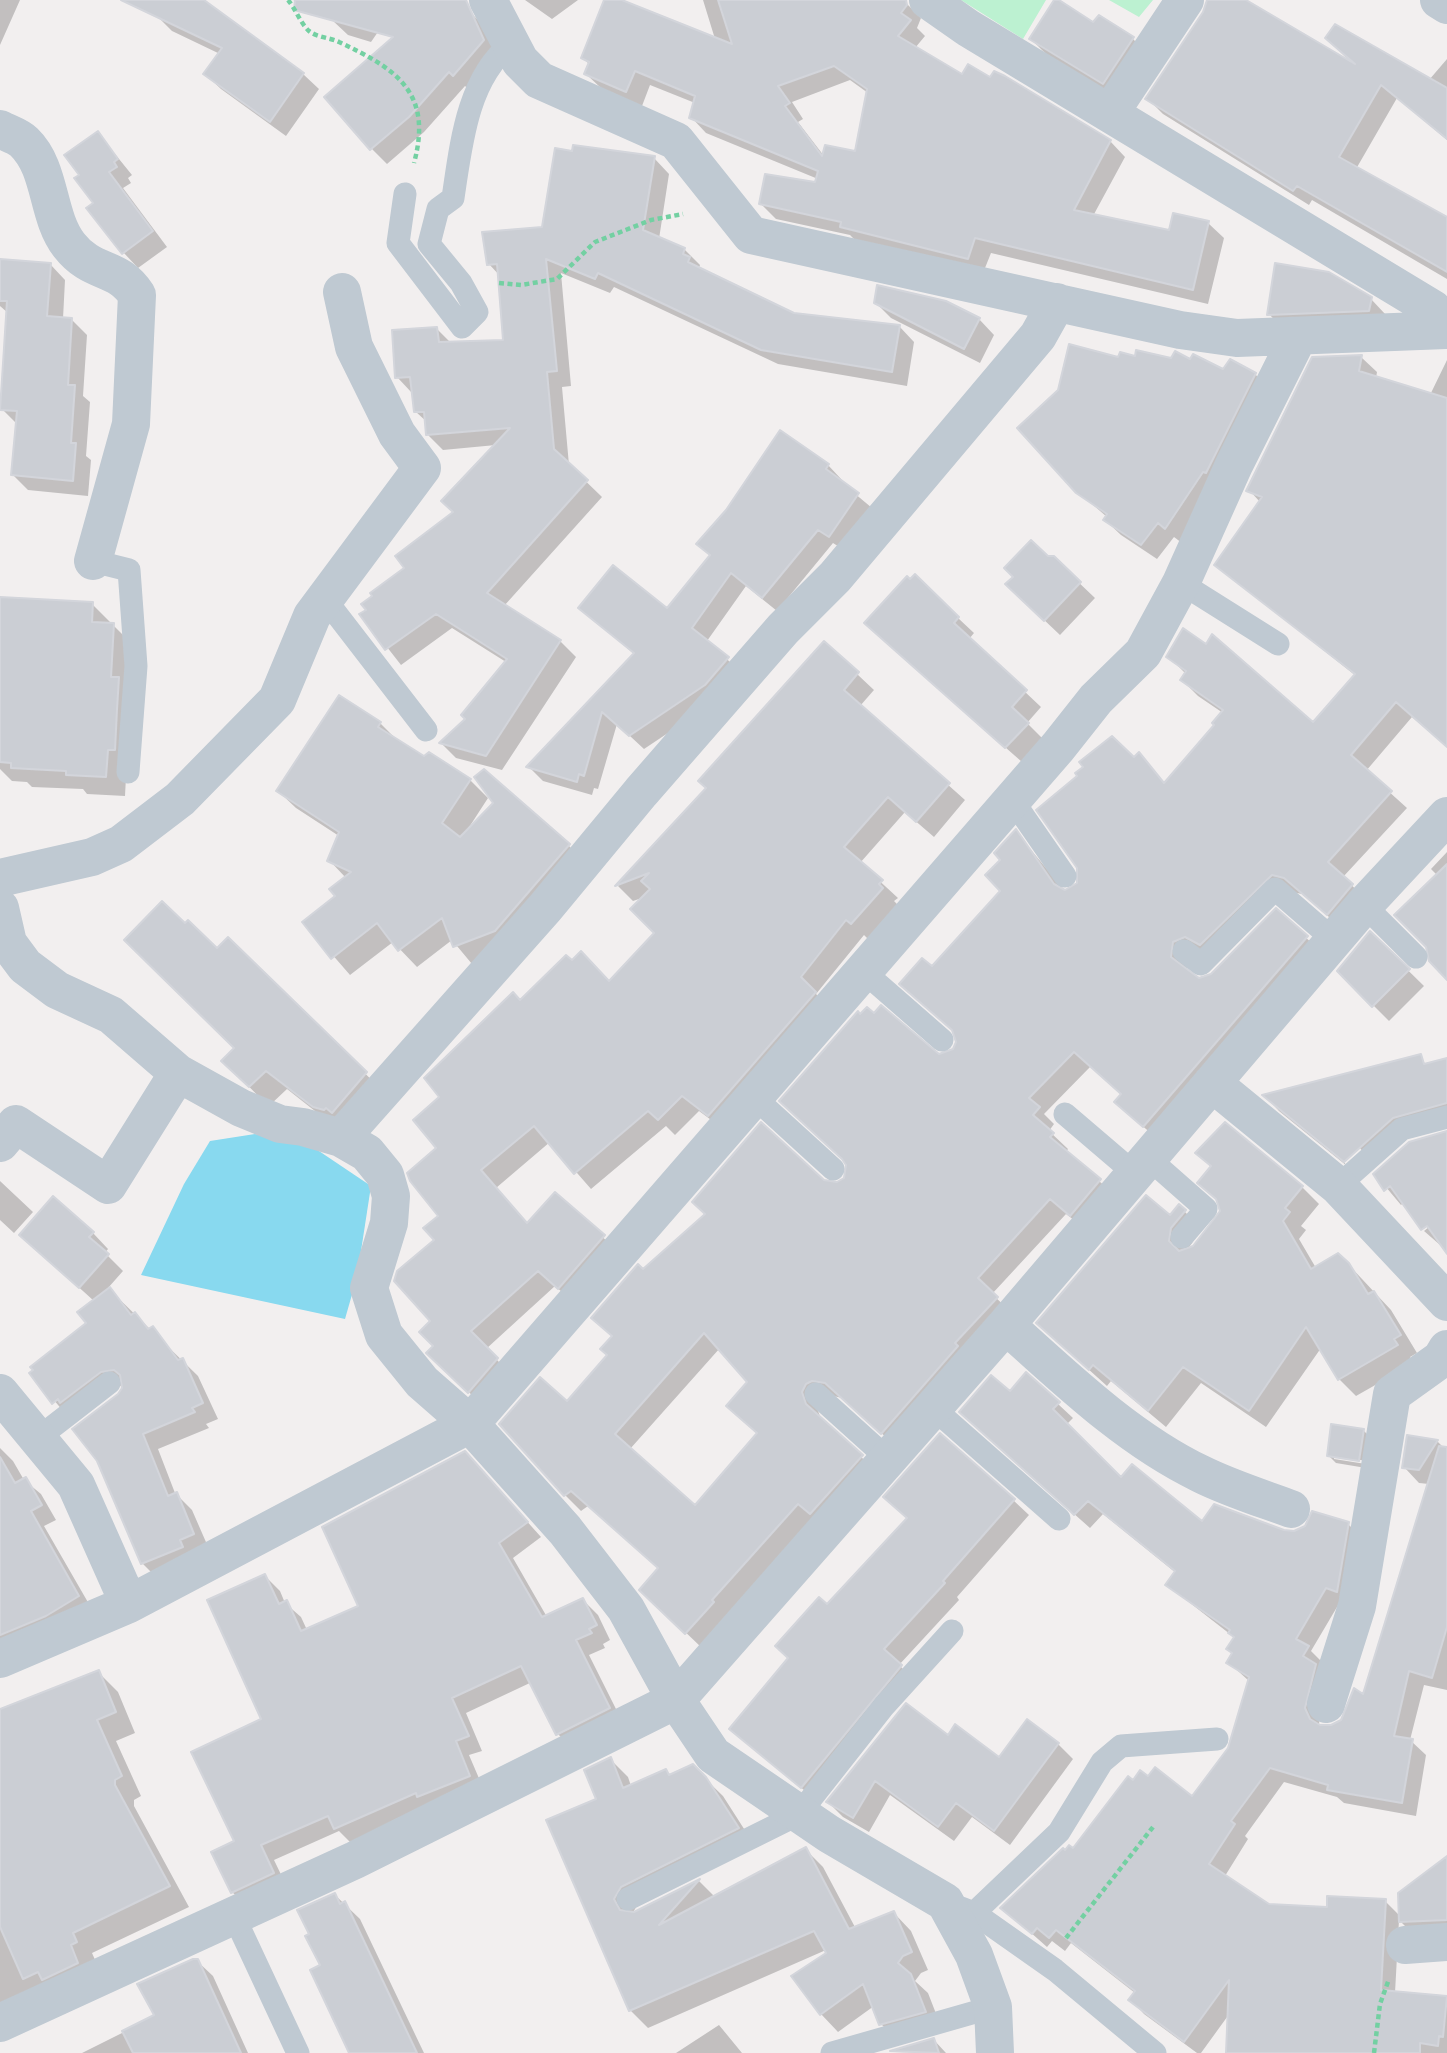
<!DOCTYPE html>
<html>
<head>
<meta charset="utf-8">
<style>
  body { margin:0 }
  canvas { display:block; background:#f2efef }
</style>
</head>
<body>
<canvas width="1447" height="2053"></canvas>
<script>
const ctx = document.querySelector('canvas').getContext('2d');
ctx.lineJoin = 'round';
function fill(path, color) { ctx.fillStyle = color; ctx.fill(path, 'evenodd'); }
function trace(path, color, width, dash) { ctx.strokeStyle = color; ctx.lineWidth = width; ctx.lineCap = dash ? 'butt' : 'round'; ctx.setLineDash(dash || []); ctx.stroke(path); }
fill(new Path2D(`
  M961,0h85l-23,39z
  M1109,0h44l-14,17z`), '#bcf1d1');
fill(new Path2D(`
  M255,1134l58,13 58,39 -14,91 -12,42 -204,-44 43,-91 26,-43z`), '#88d9ef');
fill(new Path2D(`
  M0,0h20l-20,45z
  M164,0h37l102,74 16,15 -33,47 -65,-47 -16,-15 15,-20 -48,-23 -15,-15z
  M293,0h105v3l-27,39 -23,-7 -16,-15 2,-8z
  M525,0h53l-26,19z
  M703,0h200l18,18 -4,10 8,8 -10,12 48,29 147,64 15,16 -32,59 77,16 38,-9 16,15 -16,66 -217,-51 -8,20 -126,-31 -7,-7 -74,-16 -15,-15 55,-20 2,-5 -112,-46 -15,-16 4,-14 -45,-18 -8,21 -40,-17 -16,-15 4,-9 -7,-7 132,-19zM850,80l18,13 -12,60 -32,3 -26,-34 5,-3 -11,-17z
  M1056,0l38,24 39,15 15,15 -29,44 -73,-44 -15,-15z
  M1208,0h33l111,64 -25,-26 102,42 18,-21v81l-50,-42 -41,71 91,50v60l-135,-79 -3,5 -146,-91 -15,-15 57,-86z
  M468,10l15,15 16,31 -29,34 -5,-4 -41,46 -37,32 -15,-15z
  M98,133l34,42 -4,3 3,5 -8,5 44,59 -29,21 -15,-16 -42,-77z
  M654,158l15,16 -10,65 25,10 16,16 -1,3 95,46 105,12 15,16 -7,44 -129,-22 -164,-77 -4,6 -49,-20 10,113 -9,1 7,78 33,32 -98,109 56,35 16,16 -74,113 -46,-12 -15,-15 26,-23 39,-58 -54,-34 -51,37 -39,-50 93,-102 41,-68 -53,5 -15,-15 -1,-13 -11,-10 -4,-19 -15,-16 40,-48 15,15 53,-2 -5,-66 -11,-12z
  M0,261l50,3 15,16 -2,39h8l16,16 -4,61 7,6 -4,54 5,4 -3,36 -60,-6 -15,-15 4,-51 -15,-15 6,-96 -8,-7z
  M1371,299l15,16 -102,15 -15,-16z
  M875,302l104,17 15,16 -14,28 -89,-45z
  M1361,357l16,15 -1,6 54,17 17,-35v387l-35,-30 -46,54 41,37 -64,69 25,24 -25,28 -41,-35 -15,-3 -99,67 -1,13 12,9 13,-5 64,-64 47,42 -163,188 -28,-24 -10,-22 -31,-29 -47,48 10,10 -5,7 19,18 -2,3 50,44 -29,34 -21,-16 -74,80 21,20 -115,134 -56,-50 -13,-3 -12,13 4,11 56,53 -175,176 -45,-43 3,-36 -72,-63 -7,5 -16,-16 2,-92 42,-48 5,-18 29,-66 180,-90 14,3 8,-5 93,-124 16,-5 4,-8 -4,-10 -37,-32 15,-31 71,-78v-31l13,-28 50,60 13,-8 55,-124 5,-5 27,29 50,-59 7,-12 -25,-17 -16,-16 4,-6 -18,-18 145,69 43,-49 -140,-111 44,-63 -11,-12zM720,1348l29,34 -21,24 31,29 -64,73 -65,-59z
  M1120,359l135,15 15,16 -88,153 -8,-6 -17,22 -36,-24 -16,-15 2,-3 -29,-25z
  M828,465l14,15 -1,2 31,26 -28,42 -11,-7 -56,68 -31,-25 -39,55 35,32 -23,26 -75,50 -27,-25 -19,65 -4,-1 -2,7 -49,-14 -14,-14 106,-112 -54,-47 86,3 44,-55 -13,-12z
  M1047,558h6l42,40 -35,37 -37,-35z
  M0,599l92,5 41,41 -8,151 -38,-2 -4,-5 -51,-2 -5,-5 -15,-1 -12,-12z
  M958,618l16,15 -5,6 72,68 -14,16 16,16 -21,23 -140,-123z
  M824,643l50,47 -14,16 105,94 -31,37 -29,-25 -45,51 38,35 -4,3 5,5 -31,33 -4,-4 -48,59 15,15 -105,122 -27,-20 -24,24 -9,-9 -75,63 -41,-47 -54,46 32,36 27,-30 65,59 -44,51 -21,-18 -69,63 27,27 -28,32 -56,-55 6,-7 -3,-25 8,-105 -2,-68 3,-51 79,-94 89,-20 47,-50 -11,-36 -12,4 -15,-15 90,-98z
  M380,723l18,18 26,18 5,-5 41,26 18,18 -22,34 102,13 18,18 -114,101 -20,-24 -35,27 -24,-25 -43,33 -46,-53 33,-25 9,-19 -17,-18 10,-24 -43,-28 -18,-17z
  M1447,852v88l-9,-64 -7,-7z
  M1371,934l53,52 -35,35 -50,-50z
  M228,939l157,154 -51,33 -47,-37 -18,17 -3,-2 -42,-43 12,-12 -19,-99z
  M1447,1069v53l-33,9 -40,33 -23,-26z
  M1265,1096l59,40 23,30 -68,-55z
  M1447,1132v119l-23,-20 11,-9 -12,7 -19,-27 -3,3 -26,-31z
  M1197,1153l105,34 17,17 -18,22 5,4 -7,9 17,29 32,-4 43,46 26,43 -7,4 4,6 -58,33 -17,-17 -18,-31 -55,79 -65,-44 -35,44 -55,-46 -4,5 -51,-46 124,-133 22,22 -15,21 7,-2 28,-37 -10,-43z
  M0,1181l33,31 -19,21 -14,-13z
  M93,1233l15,16 -3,4 18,18 -15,17 90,88 20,43 -12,5 3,4 -51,21 17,44 17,17 17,39 -51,30 -16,-16 -23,-168 5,-9h-7l-48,32 -38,-45 58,-49 5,-23 -73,-66z
  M1010,1394l48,10 15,14 -7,7 55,55 82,44 91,8 54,-8 14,14 -22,64 -29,49 11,11 -3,64 11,1 13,-6 21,-24 65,-213 -10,-1 -15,-16 33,-26 10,10v239l-23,-5 -14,55 16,15 -10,61 -72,-13 -7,-6 -53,-15 -39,54 3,3 -23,37 44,30 60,2 56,-7 15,15 47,-58v77l-32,1 -16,-16 -4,73 52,4v56h-219l2,-40 -29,40h-4l-53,-39 -14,-15 5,-6 -64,-50 -6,8 -13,-10 -5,6 -44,-39 70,-57 119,-52 38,-50 19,-68 -21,-19 5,-8 2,-16 -68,-53 9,-12 -73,-59 -13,14 -115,-102z
  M1363,1430l8,8 -4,23 -33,-5v3l32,5v4l-30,-5 -7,-7z
  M0,1448l13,13 11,19 17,14 15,26 -12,6 49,85 -93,48z
  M479,1468l62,69 -28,21 34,59 36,-17 15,15 12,25 -7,4 2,4 -16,7 34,68 -51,26 -14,-15 -26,-52 -66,31 16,38 -13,4 15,35 -134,52 -11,-11 -65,29 13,27 -40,19 -15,-14 5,-50 26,-122 2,-144 15,15 5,12 16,14 6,13 53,-23z
  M1013,1500l16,15 -72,82 2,3 -60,65 17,17 -98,120 -87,-74 59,-69 38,-52 81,-88z
  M98,1672l20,20 17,41 -19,8 25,55 -7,4v6l55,101 -97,46 4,9 -96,53v-305z
  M948,1737l52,22 58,-15 15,15 -63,86 -38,-28 -18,24 -64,-46 -21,37 -26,-15 -15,-15z
  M610,1759l18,18 3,9 35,-15 5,5 22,-9 30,29 32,50 -117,58 -6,10 67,-33 16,16 91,-47 17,17 33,62 38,-16 17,18 17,39 -7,3 -6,8 13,12 14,36 -44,12 -17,-17 -7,-18 -36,26 -17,-18 7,-60 -2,-4 -178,78 -18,-18 -32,-210z
  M335,1895l25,24 64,134h-73l-29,-87z
  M197,1961l16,15 35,77h-166l74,-37z
  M719,2025l23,28h-66z
  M934,2040l12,13 -53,-1z`), '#0003');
const building = new Path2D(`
  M121,0h83l100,73 -34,49 -67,-48 19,-26z
  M295,0h171l18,40 -31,36 -4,-4 -40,45 -39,33 -46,-53 69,-60 -99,-27z
  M604,0h18l110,44 -14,-44h188l1,5 -6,8 10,7 -13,16 64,38 6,-10 22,13 4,-6 11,5 106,64 -37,70 95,20 4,-17 36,8 -16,69 -218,-52 -7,21 -128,-32 1,-5 -82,-18 6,-30 50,8 3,-11 -129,-53 6,-22 -60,-25 -9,21 -42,-18 5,-12 -8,-4zM834,66l33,23 -12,62 -30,-6 -3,11 -37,-50 5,-3 -12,-17z
  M1054,0h5l34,22 6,-7 35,22 -31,47 -74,-45z
  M1207,0h39l109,64 -30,-26 10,-14 112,64v51l-66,-54 -42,72 108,60v55l-150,-86 -4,5 -148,-92 58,-87z
  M98,131l20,28 -4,3 3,5 -8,5 44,59 -31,23 -36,-46 7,-5 -19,-25 5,-3 -15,-20z
  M573,145l82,11 -12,74 42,18 -2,6 7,3 -2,5 106,51 106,12 -8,47 -131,-22 -163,-77 -3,6 -49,-20 11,112 -10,1 7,77 34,31 -101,113 74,47 -75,116 -47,-13 26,-24 -4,-4 46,-56 -71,-45 -51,36 -26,-36 7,-4 -5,-6 11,-8 -2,-3 34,-25 -9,-12 58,-44 -12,-11 69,-73 -84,7 -2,-23h-10l-4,-35 -15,1 -3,-48 45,-3 2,15 64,-2 -6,-76 -10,1 -5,-33 60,-5 13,-79 17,3z
  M0,259l51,4 -4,53 25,2 -4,67h7l-4,58h5l-3,38 -62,-6 6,-64 -17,-1 7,-109h-7z
  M1275,263l54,9 43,25 -3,14 -102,4z
  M877,285l69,16 34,17 -16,31 -90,-46z
  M1069,344l49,13 2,-5 15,4 1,-6 35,8 4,-7 15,8 3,-5 30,15 7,-10 26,14 -50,100 -3,-1 -38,57 -7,-6 -17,22 -38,-25 4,-6 -31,-21 -59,-65 41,-38z
  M1362,355l-3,16 88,27v349l-51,-45 -45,53 41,36 -64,71 25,22 -26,31 -43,-37 -12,-3 -72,70 -15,-8 -12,5 -2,15 28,21 12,-4 65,-66 32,28 -165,191 -29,-25 7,-8 -47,-42 -45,46 11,9 -7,8 21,18 -4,4 51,42 -31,37 -20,-17 -72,79 20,19 -43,46 3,3 -77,88 -56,-51 -13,-2 -6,3 -4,8 4,12 57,51 -53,59 -12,-10 -86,96 2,2 -29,32 -46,-44 19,-22 -87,-77 -7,5 -65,-72 41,-47 27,24 40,-46 -7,-6 12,-13 -21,-18 47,-54 5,5 62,-55 -13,-12 69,-80 63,58 13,2 7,-4 2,-13 -4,-6 -63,-58 79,-90 2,3 7,-7 7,6 7,-8 58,49 14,-5 3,-7 -4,-12 -53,-46 23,-26 10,8 68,-75 -15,-16 15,-15 -6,-7 22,-24 38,55 11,6 12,-7v-15l-41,-58 41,-34 -2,-3 8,-6 -4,-5 33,-26 22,21 5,-5 25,31 50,-58 -2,-2 11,-13 -43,-30 6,-9 -20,-14 17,-29 23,16 6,-10 101,88 42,-48 -141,-109 48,-68 -16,-6 66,-134zM704,1333l43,49 -21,24 31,27 -62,72 -80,-71z
  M780,430l49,34 -3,5 33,24 -30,44 -11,-7 -56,68 -31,-25 -39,55 37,29 -24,28 -76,51 -27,-24 -18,64 -5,-2 -2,8 -51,-15 108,-114 -56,-45 35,-43 54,43 43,-53 -14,-11 30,-34z
  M1031,540l17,16h6l27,26 -37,39 -39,-37 8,-7 -9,-9z
  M915,574l44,43 -5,6 73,67 -15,17 17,16 -24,25 -141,-125 43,-47 3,3z
  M0,597l93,5 -1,20 22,1 -3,54h8l-2,32 -2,41h-7l-2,27 -40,-2v-4l-55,-3v-5l-11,-1z
  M824,641l35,31 -15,18 106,93 -34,39 -28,-25 -44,50 39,33 -4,4 4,4 -32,36 -5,-4 -45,57 15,15 -108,124 -26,-20 -24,24 -10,-9 -74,63 -40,-48 -53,44 46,53 28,-31 50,43 -47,54 -20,-18 -67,60 27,27 -30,35 -42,-40 7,-7 -14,-14 11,-11 -36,-40 3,-10 37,-31 -11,-12 15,-12 -28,-35 -3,-8 29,-25 -23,-28 26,-23 -15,-19 89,-86 7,8 46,-45 6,5 9,-9 28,30 45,-48 -24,-24 20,-20 -9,-8 8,-8 -34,13 91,-98 -8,-7z
  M339,695l42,27 -3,5 46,29 5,-4 42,27 -29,44 18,14 33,-34 -19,-26 10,-8 86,75 -75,87 -42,16 -11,-29 -44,33 -21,-28 -46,36 -29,-37 33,-26 -6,-7 22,-17 -24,-11 12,-29 -63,-41z
  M1447,864v116l-18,-19 -3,-14 -32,-32z
  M162,901l23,22 3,-3 29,28 11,-11 139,135 -35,41 -6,-5 -2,2 -11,-3 -47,-36 -17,16 -28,-26 13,-13 -110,-108z
  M1370,931l40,38 -38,38 -35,-36z
  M1421,1054l3,10 23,-6v45l-54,15 -49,44 -82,-67z
  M1225,1122l78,64 -18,22 5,4 -7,9 28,48 27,-16 11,10 19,31 6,-3 27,44 -7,4 4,6 -60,35 -32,-53 -57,84 -66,-44 -35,44 -55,-46 -4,5 -53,-47 110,-128 24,20 9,-11 7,6 -15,18 -2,13 10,10 14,-5 27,-35 -4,-12 -19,-16 14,-17 -16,-13z
  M1447,1131v123l-20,-28 -6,4 -31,-44 -6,5 -11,-17 36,-32z
  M53,1196l41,36 -5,5 20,17 -30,34 -60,-53z
  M110,1287l21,28 4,-3 13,17 5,-3 25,34 5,-2 20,45 -11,5 3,4 -52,22 25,62 9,-4 17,42 -14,6 3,7 -42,17 -44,-103 -25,-32 46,-35 4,-6 -2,-13 -6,-5 -13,2 -41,31 -2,-4 -6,5 -23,-31 4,-3 -3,-3 56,-44 -9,-11z
  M1026,1372l34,30 -7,7 68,68 11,-13 70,57 12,-17 70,26 10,1 11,-5 7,-15 37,11 -12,70 -11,-4 -30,51 13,7 -6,10 13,8 -11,44 5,11 10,6h11l10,-5 13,-32 9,6 76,-248 8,1v180l-15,51 -23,-7 -15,65 19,3 -11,64 -75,-13 1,-5 -58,-17 -39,53 4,3 -26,40 60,40 58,3v-11l59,3 -5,91 66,6 -4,41 -4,-1 -1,10 -18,-3v10h-194l3,-73 -45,62 -56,-42 7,-9 -79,-61 -7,8 -12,-10 -5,6 -32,-26 63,-60 2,2 4,-5 4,3 55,-72 5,4 7,-10 8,6 7,-9 37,29 36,-48 21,-71 -23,-14 6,-10 -6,-4 8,-12 -6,-4 2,-3 -65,-45 10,-14 -87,-70 -14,14 -3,-3 -112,-100 32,-37 19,16z
  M1331,1424l33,5 -5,32 -32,-5z
  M940,1433l75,66 -72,82 2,2 -61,66 18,16 -101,123 -72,-59 59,-71 -13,-12 44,-49 8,7 80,-86 -24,-21z
  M1407,1435l31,5 -19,30 -17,-2z
  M465,1451l63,71 -29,21 43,74 41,-19 14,27 -8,4 3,4 -16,7 34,68 -54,27 -35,-69 -69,32 17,38 -13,5 14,35 -53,21 -1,-4 -82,36 -6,-13 -67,29 13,28 -43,20 -20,-41 23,-11 -43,-89 70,-33 -54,-119 58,-26 14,30 8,-4 14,31 57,-25 -36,-79z
  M0,1457l15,26 11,-6 16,28 -11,6 48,85 -33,20 -46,19z
  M99,1670l17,42 -19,8 25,56 -7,4v5l55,101 -97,47 4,9 -6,3 7,18 -36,17 -4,-8 -15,7 -23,-52v-218z
  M906,1703l42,32 7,-11 44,33 28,-38 32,24 -65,88 -38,-28 -18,24 -63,-46 -22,37 -27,-16z
  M611,1757l12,31 43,-19 3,6 24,-11 13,13 33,51 -118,59 -7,12 6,11 14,2 66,-33 -41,46 147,-78 43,82 45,-18 18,41 -9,4 -5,7 13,11 15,38 -47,13 -16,-41 -43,31 -29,-39 35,-23 -12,-22 -185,80 -83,-191 50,-21 -12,-29z
  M1447,1856v64l-48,2 -1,-29z
  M335,1893l5,11 5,-3 72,152h-68l-39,-83 10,-5 -15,-29 4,-2 -12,-24z
  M193,1959h5l43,94h-108l-11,-22 32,-16 -17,-31z
  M934,2038l5,15 -49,-2z`);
fill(building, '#cbced4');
trace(building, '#d3d5db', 2);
trace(new Path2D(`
  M288,0c7,8 13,24 21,31 7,6 22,7 30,11 58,27 94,51 75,121
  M499,283l22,2 36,-6 38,-37 56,-22 32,-6
  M1066,1938l87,-111
  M1374,2053l6,-49 9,-25`), '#73d0a2', 4.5, [5, 3.5]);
trace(new Path2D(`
  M405,194l-7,49 64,84 15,-15 -16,-29 -32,-39 9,-35 15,-11c8,-53 14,-119 58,-154
  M93,561l36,9 7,96 -8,106
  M1181,583l97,61
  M325,599l101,131
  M1011,798l54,78
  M1364,905l52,52
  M1184,951l17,13 74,-75 60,52
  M863,971l79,69
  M754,1097l79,72
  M1065,1114l69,59
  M1147,1157l59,52 -24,28
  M1338,1186l64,-57 45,-12
  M816,1394l72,65
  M933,1408l126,111
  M38,1438l71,-55
  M628,1899l171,-85 85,-108 68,-75
  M961,1908l13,5 81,57 100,83
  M974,1913l85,-81 43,-70 19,-16 96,-7
  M233,1914l65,139
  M832,2053l161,-46`), '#bfc9d2', 23);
trace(new Path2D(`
  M488,0l32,61 19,19 137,61 75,94 429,95 57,8 210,-8
  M928,0l40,28 465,281 14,16
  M1439,0l8,5
  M1110,113l75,-113
  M0,129c7,4 18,7 24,13 28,27 22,73 45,103 24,31 48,19 68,50l-6,129 -38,137
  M0,878l92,-21 29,-13 59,-45 97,-99 35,-84 110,-148 -25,-34 -43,-87 -12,-55
  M0,908l8,35 17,23 32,24 54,25 67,58 63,35 39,16 23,3 38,11 26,15 18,22 6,21 -2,27 -20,65 15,47 38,47 48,42 95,106 61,79 50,91 37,55 116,79 116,68 29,53 19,52 2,46
  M1212,1083l126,103 109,116
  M341,1138l204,-230 96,-116 142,-163 52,-52 203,-241 19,-34
  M0,1143l16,-19 92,61 70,-112
  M1006,1325c59,53 122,114 195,149 28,14 60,24 90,35
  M0,1393l76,92 53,119
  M0,1659l129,-55 341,-180 588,-677 38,-48 47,-46 38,-70 53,-118 64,-128
  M1326,1704l31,-98 35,-212 49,-35 6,-10
  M1405,1945l42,-3
  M0,2023l355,-163 321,-160 330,-375 358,-420 83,-89`), '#bfc9d2', 38);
</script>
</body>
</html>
